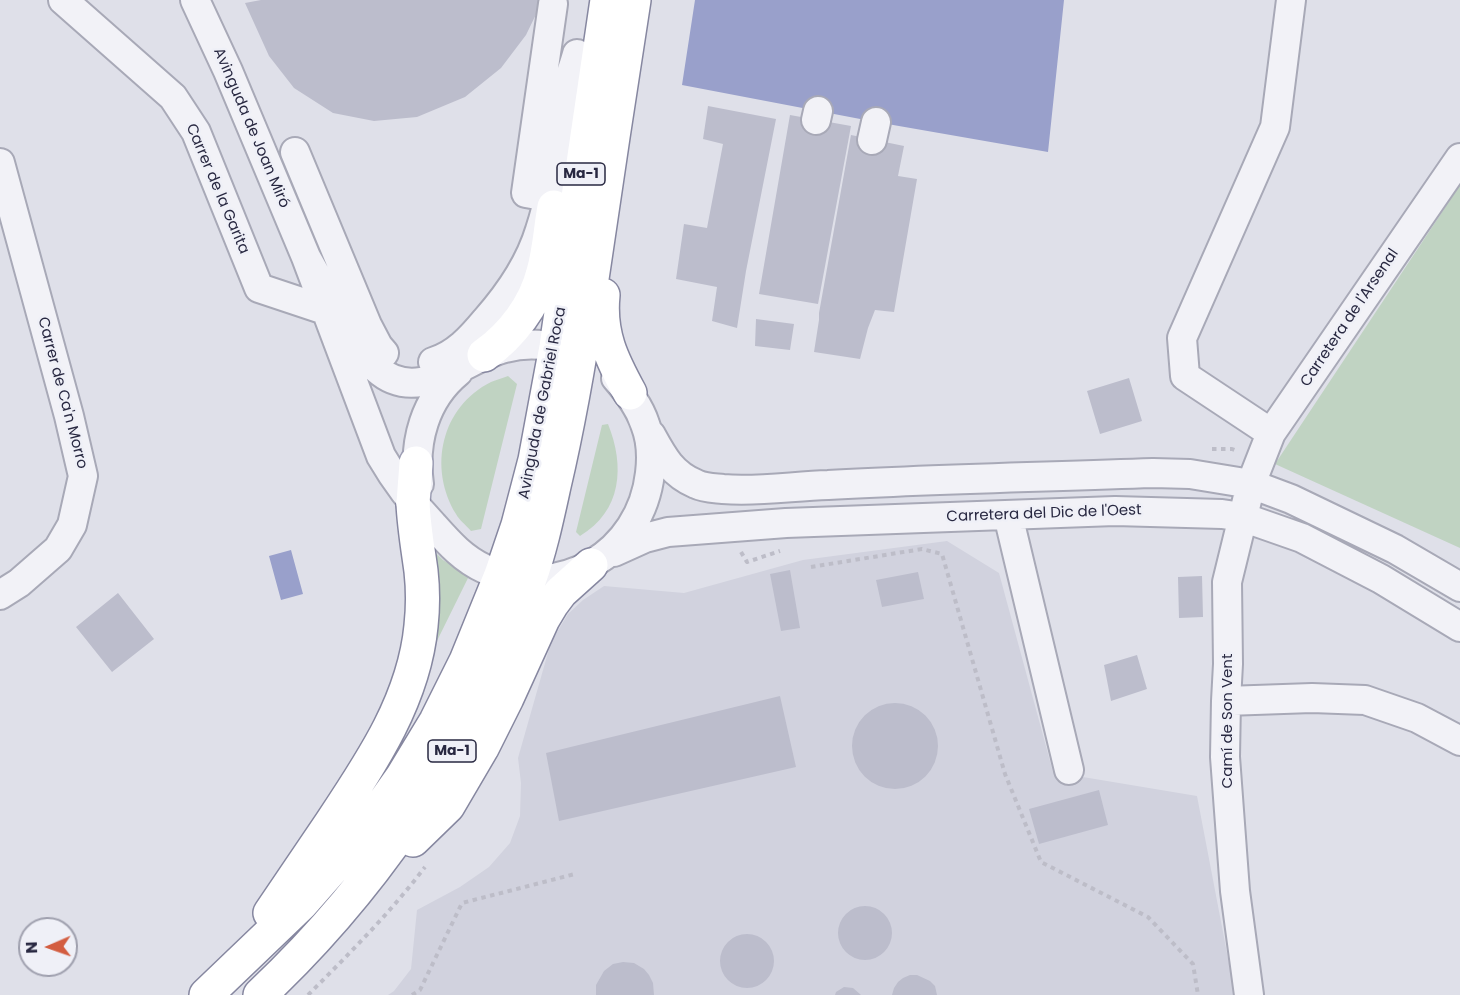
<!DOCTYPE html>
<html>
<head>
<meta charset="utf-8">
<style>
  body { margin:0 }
  #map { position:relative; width:1460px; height:995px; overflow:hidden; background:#dfe0e9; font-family:Poppins,sans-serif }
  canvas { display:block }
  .north { position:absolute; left:18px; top:917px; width:60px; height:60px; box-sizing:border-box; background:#eff0f7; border:2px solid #9fa0ae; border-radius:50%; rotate:268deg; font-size:16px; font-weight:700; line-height:24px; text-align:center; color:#282841 }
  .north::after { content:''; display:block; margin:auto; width:21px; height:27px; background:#d35d40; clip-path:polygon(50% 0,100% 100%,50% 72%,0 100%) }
</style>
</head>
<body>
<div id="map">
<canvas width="1460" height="995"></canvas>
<div class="north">N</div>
</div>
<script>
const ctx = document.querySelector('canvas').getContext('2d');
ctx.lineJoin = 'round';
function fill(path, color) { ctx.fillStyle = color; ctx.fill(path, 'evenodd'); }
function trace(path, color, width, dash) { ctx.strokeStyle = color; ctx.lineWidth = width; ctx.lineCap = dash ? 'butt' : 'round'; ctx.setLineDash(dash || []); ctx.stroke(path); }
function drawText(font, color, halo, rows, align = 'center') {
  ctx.font = font + ' Poppins,sans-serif'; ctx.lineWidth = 5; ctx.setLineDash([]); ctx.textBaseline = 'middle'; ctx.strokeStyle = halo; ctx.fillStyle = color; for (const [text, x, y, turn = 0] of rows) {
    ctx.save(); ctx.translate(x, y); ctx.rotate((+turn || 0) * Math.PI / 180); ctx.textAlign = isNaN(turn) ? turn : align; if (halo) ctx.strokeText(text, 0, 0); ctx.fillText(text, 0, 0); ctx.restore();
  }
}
fill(new Path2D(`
  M947,541l52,32 54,199 144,24 38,199h-847l6,-4 17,-22 6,-59 43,-23 29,-20 21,-24 10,-27 1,-33 -3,-25 33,-116 17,-28 15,-14 21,-14 80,7 119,-33z`), '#d1d2de');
fill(new Path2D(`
  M1460,185v363l-185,-84z
  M508,376l9,8 -36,145 -10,2c-5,-6 -12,-11 -15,-17 -28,-46 -15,-107 35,-132 5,-2 12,-4 17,-6z
  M608,424c17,42 14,87 -28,112l-4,-4 26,-107z
  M430,547l13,13 26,16 -36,73z`), '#c0d3c2');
fill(new Path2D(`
  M695,0h369l-16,152 -172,-30 -194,-37z
  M291,550l12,44 -22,6 -12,-44z`), '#99a0cb');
fill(new Path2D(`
  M261,0h282l-17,35 -25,33 -36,29 -48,20 -43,4 -41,-8 -39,-25 -25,-32 -24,-53z
  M708,106l68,13 -30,152 -9,57 -25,-7 5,-34 -41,-8 8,-55 23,4 16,-84 -20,-5z
  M790,115l61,11 -33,178 -59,-10z
  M851,135l53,11 -6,30 19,3 -23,133 -19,-2 -7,18 -8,31 -46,-7 5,-32v-7z
  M756,319l38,5 -4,26 -35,-4z
  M1129,378l13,43 -42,13 -13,-43z
  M790,570l10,58 -19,3 -11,-57z
  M918,572l6,27 -42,8 -6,-27z
  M1202,576l1,41 -24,1 -1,-41z
  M118,593l36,46 -42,33 -36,-45z
  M1137,655l10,34 -36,12 -7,-36z
  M780,696l16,71 -237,54 -13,-68z
  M852 746a43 43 0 1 1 86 0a43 43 0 1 1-86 0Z
  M1099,790l9,35 -69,19 -10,-35z
  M838 933a27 27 0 1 1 54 0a27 27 0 1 1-54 0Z
  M720 961a27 27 0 1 1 54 0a27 27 0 1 1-54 0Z
  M623,962l11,1 10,6 5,6 4,8 1,12h-58v-10l8,-14 9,-7z
  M910,975h7l13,6 5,5 2,9h-45l2,-7 4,-6 5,-4z
  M844,987l9,1 8,7h-26l1,-3z`), '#bcbdcc');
const minor = new Path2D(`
  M63,0l110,97 23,35 63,156 66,22
  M195,0l33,71 78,186 75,199c15,26 32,48 52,69 16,18 30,34 52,44 75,33 156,-15 165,-96 2,-16 1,-34 -5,-49 -6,-18 -17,-32 -29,-46
  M816,120l2,-9
  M872,140l4,-18
  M295,152l72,173 11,21 6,7
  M0,163l69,253 14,60 -11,49 -14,24 -39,34 -19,12
  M543,196l-17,-3 27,-189
  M306,257c11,20 23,40 34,60 11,18 21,37 37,52 41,37 88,-11 128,-21 25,-7 48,-3 72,5
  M433,362c23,-7 38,-24 53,-42 23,-26 44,-57 54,-90 10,-30 15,-63 20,-95 2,-13 3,-27 5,-41 3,-13 8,-26 12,-40
  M1271,433l-86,-57 -3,-38 93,-211 16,-127
  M651,435c12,22 21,39 45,49 8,4 18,4 27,5 35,3 70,-3 105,-4 108,-6 216,-8 325,-12l37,1 61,10 40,15 104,50 65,38
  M419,484c-6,-42 6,-85 39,-112
  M1008,515l61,255
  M614,552l31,-14 23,-6 118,-9 329,-12 107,3 20,3 60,21 79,41 79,48
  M1226,701l86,-3 53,2 52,18 43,23
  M1249,995l-14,-104 -10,-134 1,-56 2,-37 -1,-82 24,-98 20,-51 189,-275`);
const major = new Path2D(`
  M413,503l3,-40`);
const highway = new Path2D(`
  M603,295c-4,39 9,65 27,98
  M484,355c28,-20 51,-50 59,-83 6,-21 7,-43 11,-65
  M413,840l35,-34 34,-58 25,-50 36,-79 9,-15 9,-12 30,-27
  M270,913c20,-30 41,-60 61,-90 40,-60 83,-123 90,-197 2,-18 2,-37 0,-55 -3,-22 -7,-45 -8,-68
  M206,995l95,-91 57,-65 44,-62 34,-56 30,-60 35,-86 17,-50 17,-65 21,-113 51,-347
  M260,995c123,-116 213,-254 269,-414 11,-30 18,-63 25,-95 15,-64 26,-128 36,-194 14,-97 29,-195 44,-292`);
trace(minor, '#a8a9b7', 32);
trace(major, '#9e9fb5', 36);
trace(highway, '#8687a0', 36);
trace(new Path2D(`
  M1212,449h20l5,2
  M741,552l6,10 33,-11
  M811,567l111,-18 20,5 63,220 36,88 107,55 45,47 5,31
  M308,995c41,-41 82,-82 117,-128
  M412,995l8,-5 42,-87 113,-29`), '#bdbdc8', 4, [4.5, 4.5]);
trace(minor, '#f2f2f7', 28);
trace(major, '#fff', 33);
trace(highway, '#fff', 33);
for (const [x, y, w] of [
  [581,174,48],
  [452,751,48]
]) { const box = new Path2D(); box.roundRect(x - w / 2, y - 11, w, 22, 4.5); ctx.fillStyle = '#eff0f7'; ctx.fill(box); trace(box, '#282841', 1.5); }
drawText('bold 14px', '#282841', null, [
  ["Ma-1",581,174],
  ["Ma-1",452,751]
]);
drawText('15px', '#282841', '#eff0f7', [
  ["Avinguda de Joan Miró",251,128,67],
  ["Carrer de la Garita",217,189,67],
  ["Carretera de l'Arsenal",1350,318,-56],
  ["Carrer de Ca'n Morro",62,393,75],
  ["Avinguda de Gabriel Roca",543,403,-79],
  ["Carretera del Dic de l'Oest",1044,514,-2],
  ["Camí de Son Vent",1228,721,-90]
]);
</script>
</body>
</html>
